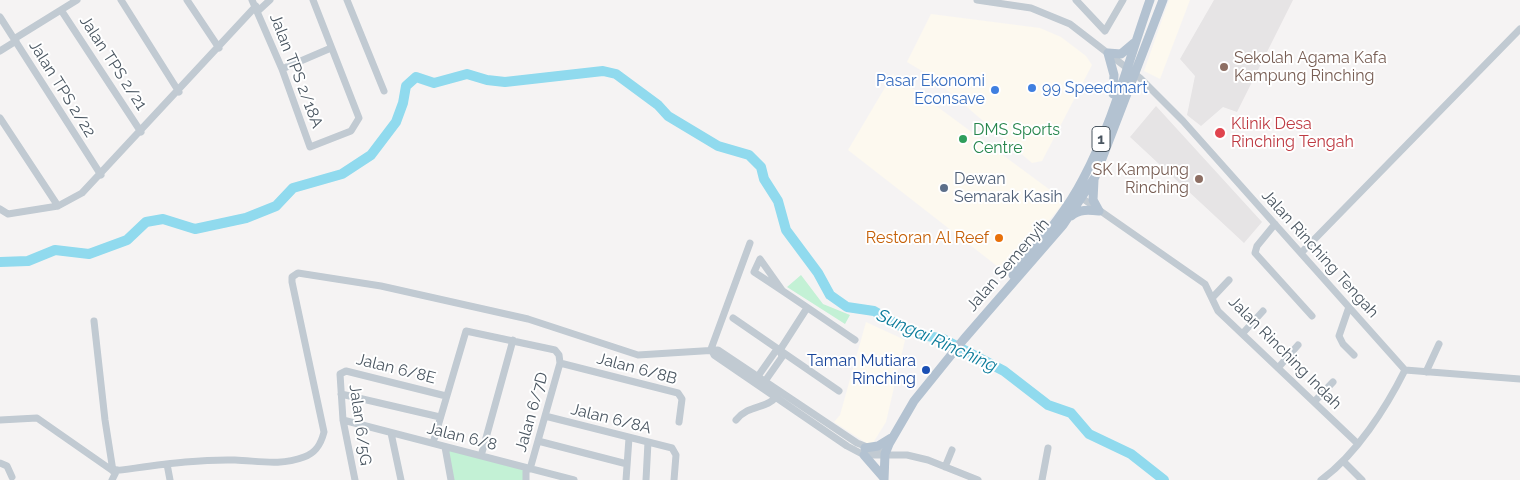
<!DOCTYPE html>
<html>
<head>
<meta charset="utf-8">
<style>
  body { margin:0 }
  canvas { display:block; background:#f5f3f3 }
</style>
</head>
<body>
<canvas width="1520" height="480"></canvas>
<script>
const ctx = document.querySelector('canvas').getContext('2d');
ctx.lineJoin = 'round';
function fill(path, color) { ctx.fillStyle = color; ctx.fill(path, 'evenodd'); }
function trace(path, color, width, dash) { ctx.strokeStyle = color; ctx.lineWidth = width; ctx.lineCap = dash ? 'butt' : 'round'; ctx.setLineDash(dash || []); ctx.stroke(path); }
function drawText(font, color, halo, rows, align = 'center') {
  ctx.font = font + ' Raleway,sans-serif'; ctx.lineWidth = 4; ctx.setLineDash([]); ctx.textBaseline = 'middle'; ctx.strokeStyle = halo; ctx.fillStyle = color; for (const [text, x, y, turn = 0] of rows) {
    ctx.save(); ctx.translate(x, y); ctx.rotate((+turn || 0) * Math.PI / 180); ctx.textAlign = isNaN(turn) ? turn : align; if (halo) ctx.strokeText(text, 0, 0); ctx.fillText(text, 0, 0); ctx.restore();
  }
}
fill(new Path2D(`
  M1169,0h21l-30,79 -16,-8z
  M931,14l109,14 21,9 25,19 6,9 -50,96 -10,2 -100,-86 -25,-15z
  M893,74l172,127 -59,72 -158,-123z
  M866,322l39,18 -19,82 -15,24 -37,-24 6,-7z`), '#fdf9ef');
fill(new Path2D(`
  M1214,0h79l-56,112 -14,-5 -22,19 -14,-11 8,-39 -15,-17z
  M1156,106l106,116 -18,21 -114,-106z`), '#e6e4e5');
fill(new Path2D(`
  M801,275l22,29 27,11 -5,9 -58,-37z
  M446,448l80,20 -1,12h-74z`), '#c3f1d5');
trace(new Path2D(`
  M0,262l28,-1 27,-11 34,4 38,-14 19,-18 17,-3 32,10 51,-11 30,-12 17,-18 49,-14 29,-19 25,-33 7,-19 3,-17 10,-9 18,6 33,-9 20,6 18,2 98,-11 13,3 42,31 10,11 50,30 31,9 12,12 3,12 14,22 8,29 32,43 12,22 17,12 27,4 28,16 21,8 20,4 61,32 44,34 23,8 18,21 42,20 33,26`), '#90daee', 10);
trace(new Path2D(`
  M121,0l58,92
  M187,0l32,48
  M252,0l30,69 28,78 41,-16 8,-13 -46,-118
  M347,0l37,91
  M977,0l54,8 39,16 70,54 43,43 222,249 115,9
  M1076,0l29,31 18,-31
  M61,10l80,122
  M258,11l12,-11
  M0,17l101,158
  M14,39l63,-39
  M0,51l16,-10
  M282,69l49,-21
  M0,118l58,88
  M1079,196l126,88 13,27 140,133
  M0,209l8,5 50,-8 24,-13 174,-187
  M1275,224l-18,22 -2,7 57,63
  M1301,253l219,-224
  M782,290l-22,-31 -6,13c34,22 67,45 101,68
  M1213,297l16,-17
  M1349,307l-10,29 4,8 11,11
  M733,318l106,73
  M94,321l11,99 8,51
  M1243,333l20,-22
  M711,349l3,6 133,91 17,9h43l21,5 50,20
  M711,349l39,-106
  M780,350l27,-42
  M560,363l118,30 4,6 -3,23
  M1278,368l20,-23
  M1426,372l13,-28
  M756,379l19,-27 5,-2 2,7 -19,27
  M341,394l99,23
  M1314,402l19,-20
  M545,416l127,32 4,7 -2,25
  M0,420l37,-2 76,53c40,-5 82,-12 122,-11 25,1 45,6 69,-3 12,-4 17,-13 20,-25l-32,-150v-5l6,-4 83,13 147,33 110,36 80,-5 139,93 28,11
  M343,420l231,60
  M736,420c13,-16 31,-11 40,-23
  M391,433l10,47
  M538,441l89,23
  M433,443l33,-112 89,19 4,5 1,8 -30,106
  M445,447l6,33
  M481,456l32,-116
  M1344,462l18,18
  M0,463l7,3 5,11
  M167,464l3,16
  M945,467l7,-17
  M112,480l5,-10
  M355,480l-12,-60 -3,-46 6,-3 100,25
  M526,480v-12
  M626,480l3,-42
  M646,480l2,-38
  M1042,480l6,-32
  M1321,480c35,-25 65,-72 84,-110`), '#c1cad2', 7);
trace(new Path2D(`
  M1113,94l1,-19 -6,-22 13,1 13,-11
  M1094,180l-1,20 6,11
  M1071,216c8,-7 18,-6 28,-5
  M1013,275c25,-31 52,-61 70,-96 30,-56 46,-120 67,-179
  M865,448l13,-2 13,-8
  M864,455l20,23
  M884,480l1,-26 4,-10 25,-43 50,-62 99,-114 32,-48 68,-177`), '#b3c2d1', 9);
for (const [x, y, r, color] of [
  [1224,67,5,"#8d6e63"],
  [1032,88,5,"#3f7fe0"],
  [995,90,5,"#3f7fe0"],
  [1220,133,6,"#e0444e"],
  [963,139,5,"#2e9e5b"],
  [1199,179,5,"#8d6e63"],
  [944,188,5,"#5c6f8a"],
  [999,238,5,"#e8710a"],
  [926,370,5,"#1a4fb4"]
]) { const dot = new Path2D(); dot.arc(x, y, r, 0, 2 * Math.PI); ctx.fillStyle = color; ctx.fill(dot); trace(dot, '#fff', 2); }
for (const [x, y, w] of [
  [1101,139,18]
]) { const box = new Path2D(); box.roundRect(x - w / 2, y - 12.5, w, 25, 4); ctx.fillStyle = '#fff'; ctx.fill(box); trace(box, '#4a5661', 1); }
drawText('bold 15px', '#4a5661', null, [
  ["1",1101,139]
]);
drawText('16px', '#785e54', '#fff', [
  ["Sekolah Agama Kafa",1234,58],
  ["Kampung Rinching",1234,76],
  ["SK Kampung",1189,170,"right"],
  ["Rinching",1189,188,"right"]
], 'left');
drawText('16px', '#4a5661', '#fff', [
  ["Jalan TPS 2/21",113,63,57],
  ["Jalan TPS 2/18A",296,71,69],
  ["Jalan TPS 2/22",62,89,58],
  ["Jalan Rinching Tengah",1320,254,48],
  ["Jalan Semenyih",1008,265,-49],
  ["Jalan Rinching Indah",1285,353,45],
  ["Jalan 6/8E",396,369,14],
  ["Jalan 6/8B",637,369,15],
  ["Jalan 6/7D",532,412,-74],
  ["Jalan 6/8A",611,419,14],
  ["Jalan 6/5G",360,425,82],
  ["Jalan 6/8",462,437,14]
]);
drawText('16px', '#366cbe', '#fff', [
  ["Pasar Ekonomi",985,81],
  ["Econsave",985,99],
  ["99 Speedmart",1042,88,"left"]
], 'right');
drawText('16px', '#be3a42', '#fff', [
  ["Klinik Desa",1231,124],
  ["Rinching Tengah",1231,142]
], 'left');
drawText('16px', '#27864d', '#fff', [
  ["DMS Sports",973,130],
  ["Centre",973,148]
], 'left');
drawText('16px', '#4e5e75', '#fff', [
  ["Dewan",954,179],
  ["Semarak Kasih",954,197]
], 'left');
drawText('16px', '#c56008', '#fff', [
  ["Restoran Al Reef",989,238]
], 'right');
drawText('16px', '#164399', '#fff', [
  ["Taman Mutiara",916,361],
  ["Rinching",916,379]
], 'right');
drawText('italic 18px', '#0c7c9b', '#fff', [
  ["Sungai Rinching",937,341,24]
]);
</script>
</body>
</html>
